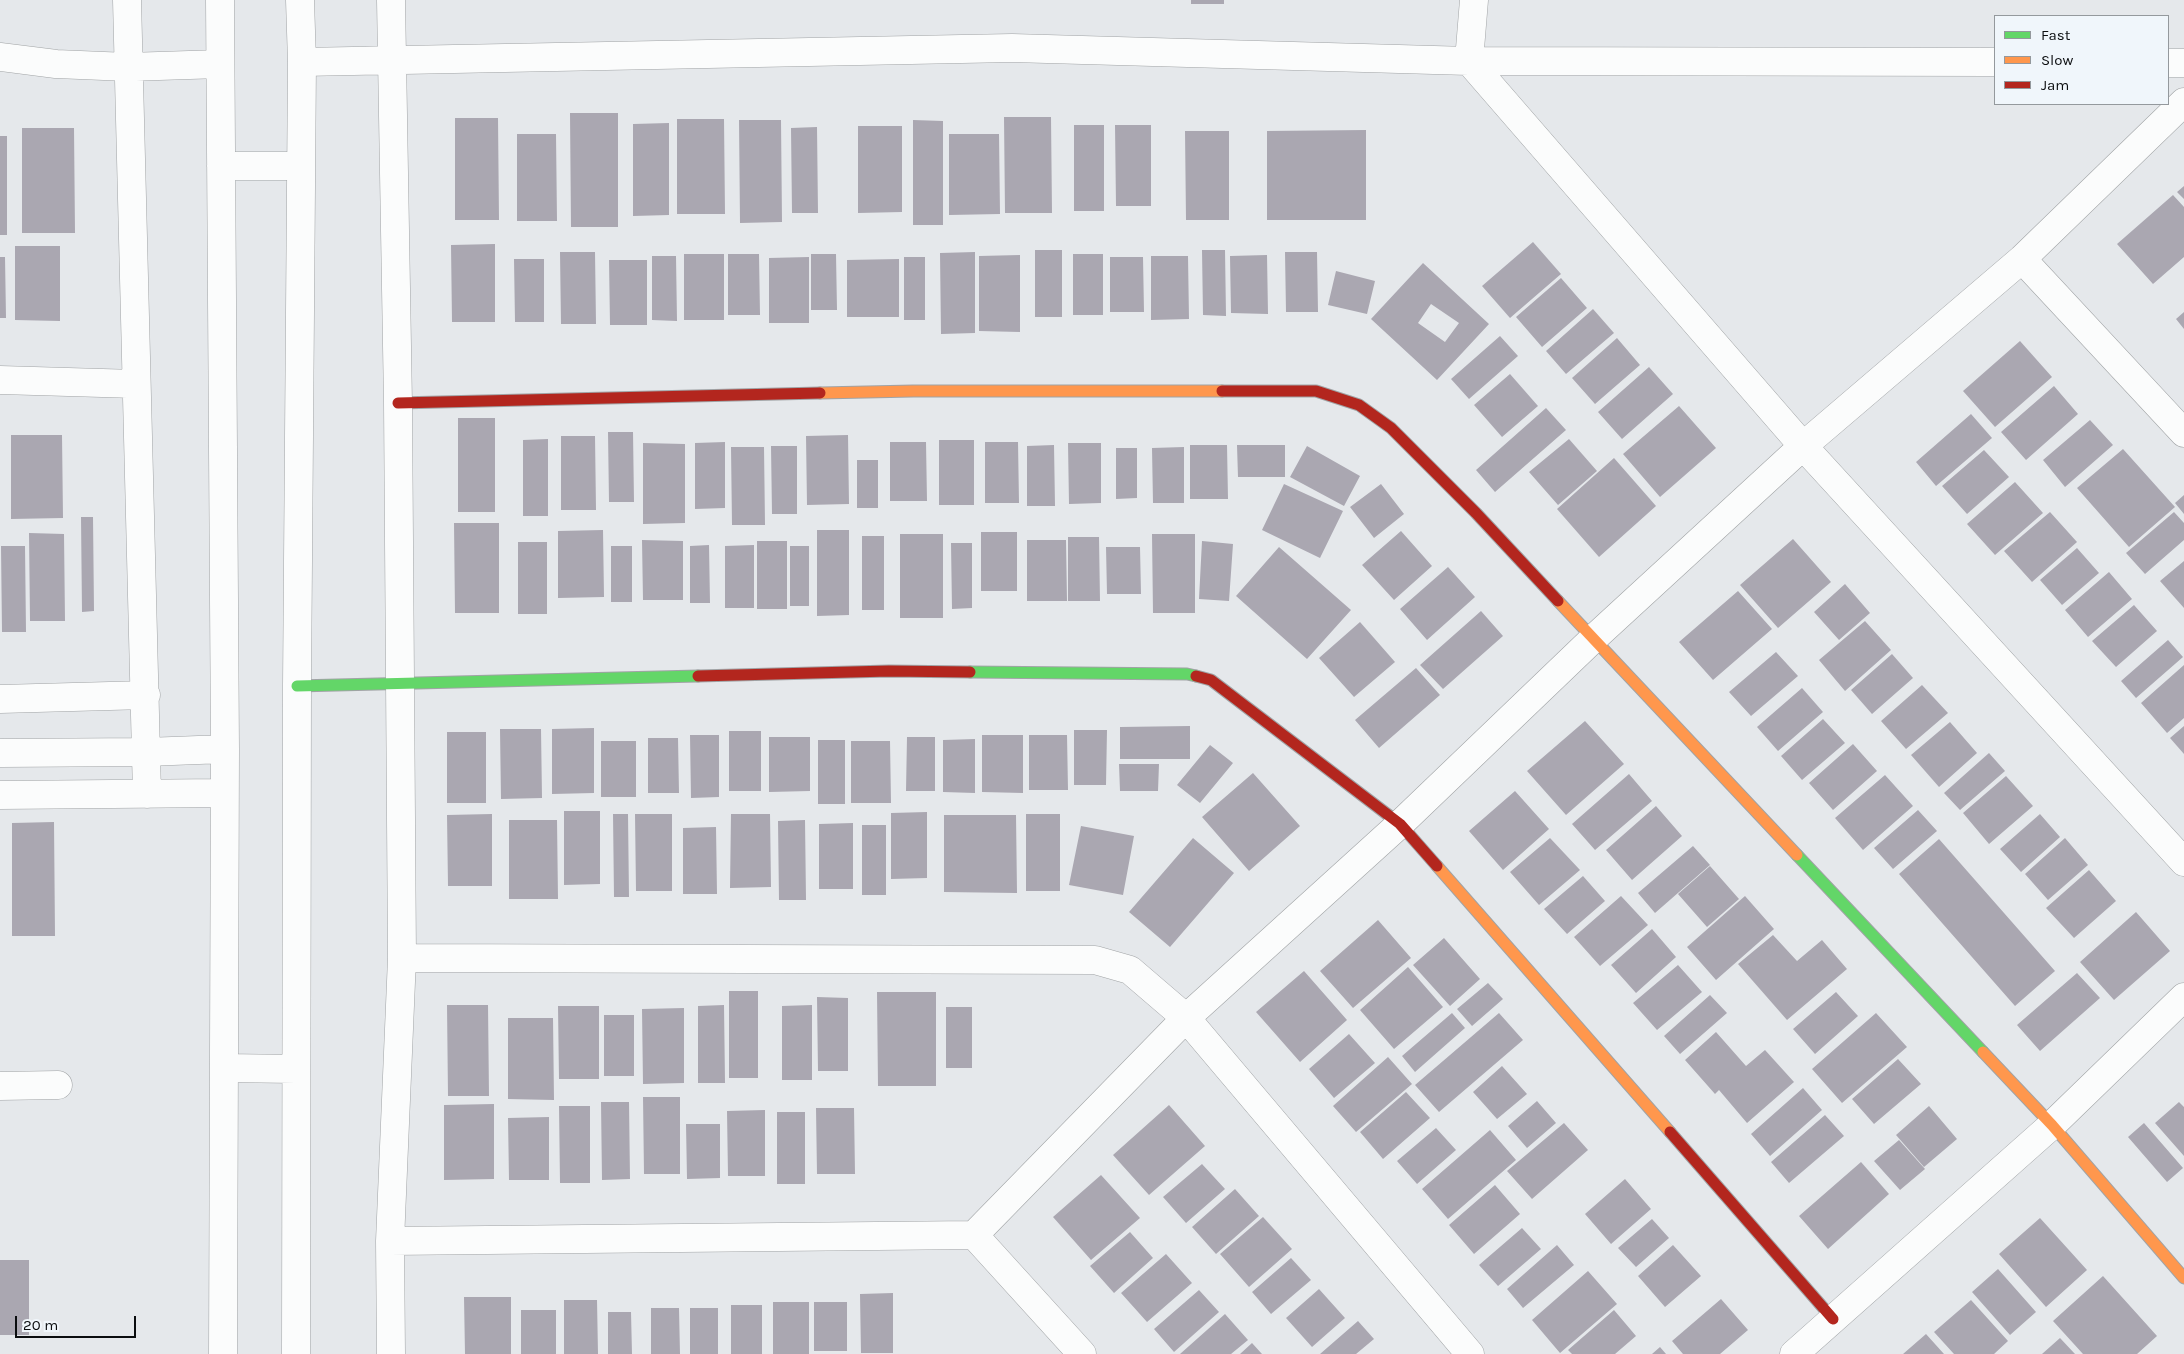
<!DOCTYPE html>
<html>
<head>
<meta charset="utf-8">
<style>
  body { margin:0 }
  #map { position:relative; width:2184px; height:1354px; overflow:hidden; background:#e5e8eb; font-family:Karla,sans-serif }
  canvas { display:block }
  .legend { position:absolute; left:1994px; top:15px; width:175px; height:90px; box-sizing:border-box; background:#f0f6fb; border:1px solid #94999d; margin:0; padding:6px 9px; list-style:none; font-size:15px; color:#0b0d0f }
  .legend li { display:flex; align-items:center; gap:10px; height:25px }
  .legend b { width:25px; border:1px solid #94999d }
  .scale { position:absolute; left:15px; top:1316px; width:121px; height:22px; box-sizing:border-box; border:2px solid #0b0d0f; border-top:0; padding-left:6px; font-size:15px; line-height:18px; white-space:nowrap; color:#0b0d0f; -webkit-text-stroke:4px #f0f6fb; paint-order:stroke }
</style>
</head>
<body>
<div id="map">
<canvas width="2184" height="1354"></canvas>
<ul class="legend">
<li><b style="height:6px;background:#63d668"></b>Fast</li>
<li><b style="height:6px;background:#ff974d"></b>Slow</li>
<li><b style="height:6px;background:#b3261e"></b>Jam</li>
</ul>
<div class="scale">20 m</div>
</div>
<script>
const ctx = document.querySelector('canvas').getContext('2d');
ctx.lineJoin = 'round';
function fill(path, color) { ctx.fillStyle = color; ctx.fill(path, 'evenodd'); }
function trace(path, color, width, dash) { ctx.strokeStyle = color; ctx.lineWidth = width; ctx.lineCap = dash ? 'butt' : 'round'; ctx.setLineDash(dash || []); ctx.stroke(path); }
fill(new Path2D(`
  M1191,0h33v4h-33z
  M570,113h48v114h-47z
  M1004,117h47l1,96h-47z
  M455,118h43l1,102h-44z
  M677,119h47l1,95h-48z
  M739,120h42l1,102 -42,1z
  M913,120l30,1v104h-30z
  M669,123v92l-36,1v-92z
  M1074,125h30v86h-30z
  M1115,125h36v81h-35z
  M858,126h44v86l-44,1z
  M817,127l1,86h-26l-1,-85z
  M22,128h52l1,105h-53z
  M1366,130v90h-99v-89z
  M1185,131h44v89h-43z
  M517,134h39l1,87h-40z
  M949,134h50l1,80 -51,1z
  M0,136h7v99h-7z
  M2184,186v13l-7,-7z
  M2173,195l11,12v50l-31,27 -36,-40z
  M1533,242l28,32 -51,44 -28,-32z
  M495,244v78h-43l-1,-77z
  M15,246h45v75l-45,-1z
  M1035,250h27v67h-27z
  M1202,250h23l1,66 -23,-1z
  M560,252h35l1,72h-35z
  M975,252v81l-34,1 -1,-81z
  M1285,252h32l1,60h-32z
  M684,254h40v66h-40z
  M728,254h31l1,61h-32z
  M811,254h25l1,56h-26z
  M1073,254h30v61h-30z
  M1020,255v77l-41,-1v-75z
  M1267,255l1,59 -37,-1 -1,-57z
  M652,256h24l1,65 -25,-1z
  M1151,256h37l1,63 -38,1z
  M0,257h5l1,61h-6z
  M809,257v66h-40v-65z
  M904,257h21v63h-21z
  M1110,257h33l1,55h-34z
  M514,259h30v63h-29z
  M899,259v58h-52v-57z
  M609,260h38v65h-37z
  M1423,263l66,61 -52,56 -66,-61zM1431,304l28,19 -14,19 -27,-19z
  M1336,271l39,10 -8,33 -39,-9z
  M1561,278l26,30 -45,39 -26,-30z
  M1593,309l21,24 -48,41 -20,-23z
  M2184,312v17l-8,-10z
  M1500,336l18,20 -49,43 -18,-20z
  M1617,338l23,27 -45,39 -23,-26z
  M2020,341l32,36 -57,50 -32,-36z
  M1649,367l24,27 -51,45 -24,-27z
  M1510,374l28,32 -36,31 -28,-32z
  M2054,386l24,28 -52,46 -25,-28z
  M1679,406l37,42 -56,49 -37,-43z
  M1546,408l20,22 -71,62 -19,-22z
  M1971,414l21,24 -56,48 -20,-24z
  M458,418h37v94h-37z
  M2090,420l23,25 -48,42 -22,-27z
  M608,432h25l1,70h-25z
  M11,435h51l1,83 -52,1z
  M848,435l1,69 -42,1 -1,-69z
  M561,436h34l1,74h-35z
  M548,439v77h-25v-76z
  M1569,439l28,32 -39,34 -29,-33z
  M939,440h35v65h-35z
  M725,442v66l-30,1v-66z
  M890,442h36l1,59h-37z
  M985,442h33l1,61h-34z
  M643,443l42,1v79l-42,1z
  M1068,443h33v60l-32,1z
  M1054,445l1,61h-28v-60z
  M1190,445h37l1,54h-38z
  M1237,445h48v32h-47z
  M771,446h26v68h-25z
  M1307,446l53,30 -16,30 -54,-29z
  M731,447h33l1,78h-33z
  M1184,447v56h-31l-1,-55z
  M1116,448h21v50l-21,1z
  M2123,449l52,58 -46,40 -52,-59z
  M1984,450l25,27 -42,37 -25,-28z
  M1614,458l42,48 -57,51 -42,-48z
  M857,460h21v48h-21z
  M2015,482l28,31 -48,42 -28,-31z
  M1284,484l59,27 -23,47 -58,-28z
  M1381,484l23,30 -30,24 -24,-31z
  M2184,495v19l-9,-11z
  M2050,512l27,30 -45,40 -28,-31z
  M2174,512l10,11v17l-39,34 -19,-21z
  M81,517h12l1,94 -12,1z
  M454,523h45v90h-44z
  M603,530l1,67 -46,1v-67z
  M817,530h32v85l-32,1z
  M1401,531l31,35 -38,34 -32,-35z
  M981,532h36v59h-36z
  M29,533l35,1 1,87h-35z
  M900,534h43v84h-43z
  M1152,534h43v79h-42z
  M862,536h22v74h-22z
  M1068,537h31l1,64h-32z
  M1793,539l38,43 -53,46 -38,-43z
  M642,540l41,1v59h-40z
  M1027,540h39l1,61h-40z
  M757,541h30v68h-30z
  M1202,541l31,3 -4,57 -30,-2z
  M518,542h29v72h-29z
  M951,543h21v65l-20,1z
  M709,545l1,58h-20v-57z
  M754,545v63h-29v-62z
  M1,546h24l1,86h-24z
  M611,546h21v56h-21z
  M790,546h19v60h-19z
  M1106,547h34l1,47h-34z
  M1279,547l72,63 -44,49 -71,-63z
  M2077,548l22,25 -37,32 -22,-25z
  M2184,561v47l-24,-27z
  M1448,567l27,30 -48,43 -27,-31z
  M2109,572l23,27 -44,38 -23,-27z
  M1845,584l25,29 -31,27 -25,-28z
  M1738,591l34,38 -59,51 -34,-38z
  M2134,605l23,26 -41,36 -24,-26z
  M1481,611l22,25 -60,53 -23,-24z
  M1865,621l26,29 -46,41 -26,-31z
  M1360,622l35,40 -41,35 -35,-39z
  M2168,640l15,17 -47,41 -15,-17z
  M1776,652l22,24 -47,40 -22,-24z
  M1892,654l21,24 -41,36 -21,-24z
  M2184,665v53l-17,15 -26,-30z
  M1416,668l24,27 -61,53 -24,-28z
  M1922,685l26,28 -42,36 -25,-28z
  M1802,688l21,24 -45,39 -21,-24z
  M1823,719l22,24 -43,37 -21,-24z
  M1585,721l39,43 -58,51 -39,-44z
  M1950,722l27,31 -38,34 -28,-32z
  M1190,726v33h-70v-32z
  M2184,726v28l-14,-16z
  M594,728v65l-42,1v-65z
  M500,729h41l1,69 -41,1z
  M1074,730h33l-1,55h-32z
  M729,731h32v60h-32z
  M447,732h39v71h-39z
  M690,735h29v62l-28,1z
  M982,735h41v58l-41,-1z
  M1029,735h38l1,55h-39z
  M769,737h41v54l-41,1z
  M907,737h28v54h-29z
  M648,738h30l1,55h-31z
  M975,739v54l-32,-1v-52z
  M818,740h27v64h-27z
  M601,741h35v56h-35z
  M851,741h39l1,62h-40z
  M1853,744l24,27 -44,39 -24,-27z
  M1210,745l23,18 -33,40 -23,-18z
  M1989,753l16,18 -45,39 -16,-17z
  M1119,764h40l-1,27h-38z
  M1253,773l47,53 -51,45 -47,-54z
  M1629,774l23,27 -57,49 -23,-26z
  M1885,775l28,31 -50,44 -28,-32z
  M2006,776l27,30 -44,38 -26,-31z
  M1515,791l34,38 -46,41 -34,-39z
  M1656,806l26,30 -50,44 -26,-30z
  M1918,810l19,21 -44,38 -19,-21z
  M564,811h36v73l-36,1z
  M927,812v66l-36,1v-66z
  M492,814v72h-44l-1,-71z
  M613,814h15l1,83h-15z
  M635,814h37v77h-36z
  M731,814h39l1,73 -41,1z
  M1026,814h34v77h-34z
  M2040,814l20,23 -39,35 -21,-23z
  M944,815h72l1,78 -73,-1z
  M509,820h48l1,79h-49z
  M805,820l1,80h-27l-1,-79z
  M54,822l1,114h-43v-113z
  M853,823v66h-34v-65z
  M862,825h24v70h-24z
  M1081,826l53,10 -11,59 -54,-10z
  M716,827l1,67h-34v-66z
  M1193,838l41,35 -64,74 -41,-35z
  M1550,838l30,32 -41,35 -29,-33z
  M2065,838l23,27 -40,35 -23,-26z
  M1939,839l116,132 -40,35 -116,-132z
  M1693,846l17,19 -55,48 -17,-20z
  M1710,866l29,33 -32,28 -29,-33z
  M2089,870l27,31 -42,37 -28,-30z
  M1583,876l22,25 -38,33 -23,-25z
  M1621,896l27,29 -48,41 -26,-29z
  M1745,896l29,33 -58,51 -29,-33z
  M2136,912l34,39 -56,49 -34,-38z
  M1378,920l33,38 -58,50 -33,-37z
  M1652,929l24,28 -40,36 -25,-28z
  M1773,935l24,26 25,-21 25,29 -60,51 -49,-56z
  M1444,938l36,41 -30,27 -37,-41z
  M1678,965l24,27 -45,38 -24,-27z
  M1408,967l35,40 -49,42 -34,-39z
  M1304,971l43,49 -47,42 -44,-50z
  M2077,973l23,25 -60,53 -23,-26z
  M1488,983l15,16 -31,27 -15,-17z
  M729,991h29v87h-29z
  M877,992h59v94h-58z
  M1836,992l22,24 -43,38 -22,-25z
  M1710,995l17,18 -47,41 -16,-18z
  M817,997l31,1v73h-30z
  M447,1005h41l1,91h-41z
  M724,1005l1,78h-27v-77z
  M812,1005v75h-30v-74z
  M558,1006h41v73h-40z
  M946,1007h26v61h-26z
  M684,1008v75l-41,1 -1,-75z
  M1452,1013l13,15 -50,44 -13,-16z
  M1499,1013l24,27 -84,72 -24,-27z
  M1876,1013l31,34 -65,56 -30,-34z
  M604,1015h30v61h-30z
  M508,1018h45l1,82 -46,-1z
  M1716,1032l30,34 19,-16 29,32 -47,41 -28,-33 -4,4 -30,-34z
  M1349,1034l26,29 -41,35 -25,-29z
  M1388,1057l24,27 -56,48 -23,-26z
  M1898,1059l23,25 -47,40 -22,-25z
  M1502,1066l25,28 -30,25 -24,-27z
  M1803,1088l19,22 -52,46 -19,-22z
  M1406,1092l24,26 -47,41 -23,-27z
  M643,1097h37v77h-36z
  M1537,1101l19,22 -29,25 -19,-22z
  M601,1102h28l1,77 -28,1z
  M2179,1102l5,5v49l-29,-33z
  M494,1104v75l-50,1v-75z
  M1169,1105l36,41 -56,49 -36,-40z
  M559,1106h31v77h-30z
  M1929,1106l28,33 -33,28 -28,-32z
  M816,1108h38l1,66h-38z
  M765,1110v66h-37l-1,-65z
  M777,1112h28v72h-28z
  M1825,1115l19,21 -55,47 -18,-21z
  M549,1117v63h-40l-1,-62z
  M1564,1123l24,27 -56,49 -25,-28z
  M2144,1123l39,45 -16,14 -39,-45z
  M686,1124h34v54l-33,1z
  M1436,1128l20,22 -39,34 -20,-23z
  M1490,1130l26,30 -68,59 -26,-30z
  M1899,1140l26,29 -25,21 -26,-29z
  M1861,1162l28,32 -61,55 -29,-33z
  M1202,1164l23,25 -39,34 -23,-26z
  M1101,1175l39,43 -49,42 -38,-43z
  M1625,1179l26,30 -40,35 -26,-30z
  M1495,1185l25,29 -46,40 -25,-29z
  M1235,1189l24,27 -43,38 -24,-27z
  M1263,1217l29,32 -43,38 -29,-33z
  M2040,1218l47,52 -41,37 -47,-53z
  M1652,1219l17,19 -33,29 -18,-19z
  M1522,1228l19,21 -43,37 -19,-21z
  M1130,1232l23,26 -39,35 -24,-27z
  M1557,1245l17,20 -51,43 -16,-19z
  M1673,1245l28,31 -36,31 -27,-31z
  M1166,1254l26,29 -45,39 -26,-29z
  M1291,1258l20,22 -40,34 -19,-22z
  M0,1260h29v75h-29z
  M1998,1269l38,43 -26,23 -38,-43z
  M1588,1271l29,33 -57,49 -28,-33z
  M2103,1276l54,60 -20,18h-54l-30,-33z
  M1319,1289l26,29 -33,29 -26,-29z
  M1199,1290l20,22 -45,40 -20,-23z
  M893,1293v60h-32l-1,-59z
  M464,1297h47v57h-46z
  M1721,1299l27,31 -28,24h-37l-11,-13z
  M564,1300h33l1,54h-34z
  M1971,1300l37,41 -14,13h-40l-20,-22z
  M773,1302h36v52h-36z
  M814,1302h33v49h-33z
  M731,1305h31v49h-31z
  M651,1308h28l1,46h-29z
  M690,1308h28v46h-28z
  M521,1310h35v44h-35z
  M1614,1310l22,26 -21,18h-43l-4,-4z
  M608,1312h23l1,42h-24z
  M1225,1314l23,26 -17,14h-51z
  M1358,1321l16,18 -18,15h-36z
  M1926,1334l18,20h-41z
  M2060,1338l15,16h-33z
  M1252,1343l10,11h-22z
  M1660,1347l6,7h-14z`), '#aaa7b1');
const street = new Path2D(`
  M127,0l20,794
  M220,0l5,749 -2,605
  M1474,0l-5,61 334,385 381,416
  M0,57l56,7 72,3 92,-3
  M302,62l710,-14 457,13 526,1
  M2168,63h16
  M221,166h80
  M2022,259l162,174
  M0,380l136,4
  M0,699l146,-4
  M0,753l146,-1 79,-3
  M0,795l224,-2
  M402,958l693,2 35,10 56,48 284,336
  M224,1068l72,1
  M0,1086l58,-1
  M974,1235l212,-217 214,-194 193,-185 210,-193 219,-187 162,-157
  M390,1241l584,-6 108,119
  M296,1354l1,-668 5,-624 -2,-62
  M391,1354l-1,-113 12,-283 -4,-555 -7,-403
  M1794,1354l258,-229 132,-128`);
const fast = new Path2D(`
  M970,672l217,2 9,2
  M297,686l401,-10
  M1797,855l186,197`);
const slow = new Path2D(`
  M820,393l93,-2h309
  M1558,601l239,254
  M1437,866l233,266
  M1983,1052l69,73 132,153`);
const jam = new Path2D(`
  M1222,391h94l43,14 32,23 85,85 82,88
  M398,403l422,-10
  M698,676l191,-5 81,1
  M1196,676l15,4 189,144 37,42
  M1670,1132l163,187`);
trace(street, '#a0a3a5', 29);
trace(fast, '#a0a3a5', 13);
trace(slow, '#a0a3a5', 13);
trace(jam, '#a0a3a5', 13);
trace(street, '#fbfcfc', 28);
trace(fast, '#63d668', 11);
trace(slow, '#ff974d', 11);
trace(jam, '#b3261e', 11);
</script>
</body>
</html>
